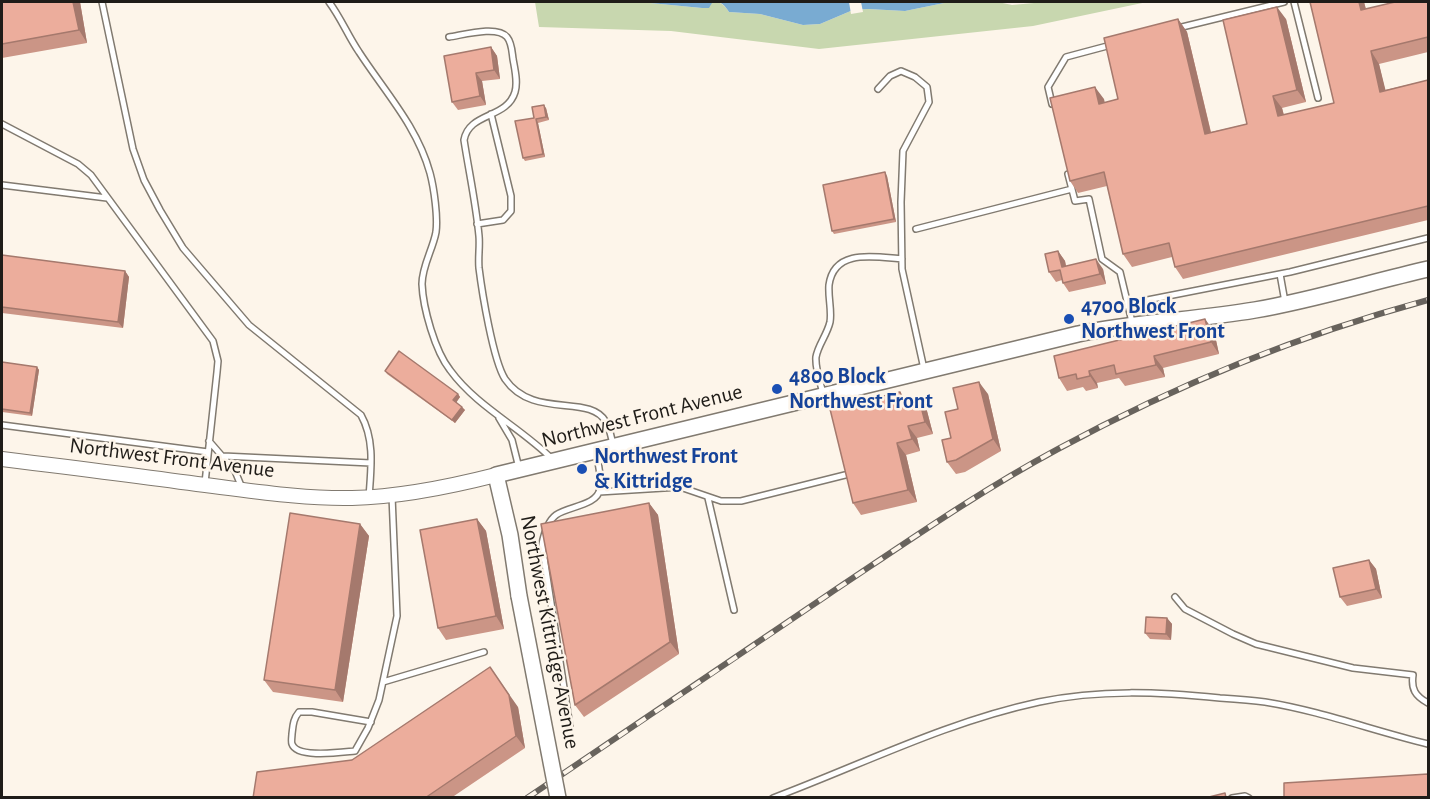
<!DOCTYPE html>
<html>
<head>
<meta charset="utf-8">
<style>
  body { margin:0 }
  #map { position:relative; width:1430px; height:799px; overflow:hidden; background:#fdf5ea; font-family:"Alegreya Sans",sans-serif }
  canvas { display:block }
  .frame { position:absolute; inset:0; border:3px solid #1f1c18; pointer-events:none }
</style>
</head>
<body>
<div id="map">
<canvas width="1430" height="799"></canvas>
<div class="frame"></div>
</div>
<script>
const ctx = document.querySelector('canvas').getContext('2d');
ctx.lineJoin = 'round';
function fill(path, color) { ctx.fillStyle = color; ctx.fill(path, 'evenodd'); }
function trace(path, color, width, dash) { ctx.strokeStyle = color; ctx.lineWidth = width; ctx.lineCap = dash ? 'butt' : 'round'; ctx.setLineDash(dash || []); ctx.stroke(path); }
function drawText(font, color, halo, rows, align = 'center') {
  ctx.font = font + ' "Alegreya Sans",sans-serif'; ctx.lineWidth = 5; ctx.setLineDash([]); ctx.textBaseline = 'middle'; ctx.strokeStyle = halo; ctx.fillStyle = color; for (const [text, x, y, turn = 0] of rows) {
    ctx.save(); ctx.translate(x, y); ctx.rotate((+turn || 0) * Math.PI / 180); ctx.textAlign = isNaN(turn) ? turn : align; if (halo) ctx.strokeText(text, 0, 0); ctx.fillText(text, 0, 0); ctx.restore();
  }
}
fill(new Path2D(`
  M535,2h105l62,6 9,-3v-2c9,-2 13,1 18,9l31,2 43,11 17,-1 33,-14 15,-1 37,2 44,-9h49l14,3 33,-3h102l-114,24 -214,23 -148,-18 -132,-4z`), '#c8d7af');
fill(new Path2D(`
  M640,2h309l-44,9 -37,-2 -15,1 -33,14 -17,1 -43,-11 -31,-2c-5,-8 -8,-11 -17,-9l-3,5h-7z`), '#79abd2');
fill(new Path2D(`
  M849,2h12l2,10 -12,2z`), '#fdf5ea');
const service = new Path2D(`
  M102,2l31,147 11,31 16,30 23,38 66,77 112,90c14,25 10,54 8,82
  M329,2c12,16 19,34 30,50 26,40 58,74 71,121 4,15 8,44 6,59 -3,17 -14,34 -14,52 1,24 13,67 28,86 27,37 70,57 102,89
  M1294,2l24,96
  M1178,28l106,-26
  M449,37c14,-2 48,-12 58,0 5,6 5,15 6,22 2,11 5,23 2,33 -8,27 -46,20 -51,48 5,32 12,64 15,96 1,10 -1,21 0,32 3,24 14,92 26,111 28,41 85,14 101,43 4,7 5,15 7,22
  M878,89l12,-13 11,-5 14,6 12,10 2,15 -26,49 -2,51 1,67 22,100
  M1052,104l-4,-17 18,-30 45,-12
  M2,124l76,40 13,11 122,166 5,20 -1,11 -12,111
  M1068,174l7,27 14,-2 13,60 18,13 12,50
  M2,185l105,13
  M477,224l26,-4 8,-9v-15l-20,-82
  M916,229l156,-40
  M1280,274l5,28
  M1127,304l163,-32 138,-34
  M823,393c-3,-11 -8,-25 -7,-36 2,-12 11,-22 14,-35 2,-12 -2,-24 -1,-37 5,-37 46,-28 73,-26
  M499,418l13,22 7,28
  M2,425l206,27
  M209,441l26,30 7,17
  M223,456l148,7
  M599,492l81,-5 41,14h20l104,-26
  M708,498l26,112
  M1175,597l10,12 48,25 23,10 97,24 60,7c-2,14 2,21 15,28
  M383,682l101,-30
  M371,722l-59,-10h-13c-6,7 -6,14 -7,22 0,2 -1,8 0,10 5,15 51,8 63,7l13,-23 11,-28 18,-84 -5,-120
  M570,727l-28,-183c2,-10 6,-23 14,-29 12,-9 41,-9 44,-26 2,-11 -2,-26 -4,-37
  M773,798c88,-33 173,-76 266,-96 61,-13 120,-10 181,-4 15,1 30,2 45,4 56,9 109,29 163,42
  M1232,798l13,-2 4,2`);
const tertiary = new Path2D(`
  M2,459c65,8 130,16 195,25 51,6 103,15 155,14 49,-1 97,-11 144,-23`);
const secondary = new Path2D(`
  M519,596l-9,-61 -14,-60 582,-141c58,-12 118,-14 177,-24 58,-10 116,-28 173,-41`);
trace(service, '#817a70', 8);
trace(tertiary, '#817a70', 16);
trace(secondary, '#817a70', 18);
trace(service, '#fff', 5);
trace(tertiary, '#fff', 14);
trace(secondary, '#fff', 15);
const rail = new Path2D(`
  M527,798c101,-68 202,-136 302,-204 75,-50 149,-102 229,-145 118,-64 241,-114 370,-149`);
trace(rail, '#68635d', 6);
trace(rail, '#fdf5ea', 4, [11]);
const secondaryBridge = new Path2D(`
  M519,596l39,202`);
trace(secondaryBridge, '#817a70', 18, []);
trace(secondaryBridge, '#fff', 15);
fill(new Path2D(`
  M2,2h78l7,41 -85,15z
  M1310,2h54l2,7 62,-7v50l-49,12 6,26 43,-10v140l-245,59 -8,-12 -3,-10 -40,10 -9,-13 -16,-68 -29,7 -8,-12 34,-82v4l14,-4 60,-80 9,13 24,100 36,-8 39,-105 20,83 -24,6 2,7 50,-12z
  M491,47l6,9 3,23 -18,2 4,24 -28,5 -6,-8z
  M546,108l3,12 -11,3 7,34 -20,4 -2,-3 11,-40z
  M887,176l9,46 -62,12 -2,-3z
  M1058,251l7,10 1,5 37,3 3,15 -37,8 -6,-9 -1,-3 -6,2 -7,-10z
  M2,255l123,16 4,6 -6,51 -121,-15z
  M1214,331l5,23 -56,14 2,9 -40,9 -6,-8 -22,5 1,5 -12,3 -3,-4 -16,4 -8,-13z
  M2,362l35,5 2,3 -7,46 -30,-4z
  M385,371l73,23 2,3 -4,5 9,8 -10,13 -68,-49z
  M900,392l7,10 20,9 6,23 -16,4 3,13 -14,4 11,47 -56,13 -8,-12z
  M988,394l13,57 -36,21 -9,2 -9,-12 4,-24 7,-29z
  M649,503l9,12 21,139 -95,63 -9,-12z
  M477,519l9,12 18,98 -58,11 -8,-12z
  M360,524l9,12 -26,166 -70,-10 -9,-12z
  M1369,560l7,9 6,29 -35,8 -7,-9z
  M1167,618l5,6 -1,16 -21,-1 -5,-6z
  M518,707l7,41 -74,50h-198l99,-38z`), '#cb9586');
fill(new Path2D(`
  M73,2h7l7,41 -8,-13z
  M1359,2h5l5,20 -8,-12z
  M1277,7l9,12 20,83 -9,-12z
  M1178,19l9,13 27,114 -9,-12z
  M491,47l6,9 3,23 -6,-9z
  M1371,51l8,13 10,40 -9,-12z
  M476,73l6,8 4,24 -6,-9z
  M1095,87l9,12 4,17 -9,-12z
  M1273,96l9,12 5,20 -9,-12z
  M544,105l2,3 3,12 -3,-3z
  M536,119l2,4 7,34 -2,-3z
  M885,172l2,4 9,46 -2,-3z
  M1058,251l7,10 3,16 -6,-10z
  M1096,259l7,10 3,15 -6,-10z
  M125,271l4,6 -6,51 -5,-6z
  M1205,319l9,12 5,23 -8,-12z
  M1154,356l9,12 2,9 -9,-12z
  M37,367l2,3 -7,46 -2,-3z
  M1089,371l8,12 1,5 -8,-12z
  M979,382l9,12 13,57 -8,-12z
  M900,392l9,12 -6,-2z
  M458,394l2,3 -4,6 -3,-3z
  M919,399l8,12 6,23 -8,-12z
  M462,407l3,3 -10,13 -3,-3z
  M908,426l9,12 3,13 -8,-12z
  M897,443l9,12 11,47 -9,-12z
  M649,503l9,12 21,139 -9,-12z
  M477,519l9,12 18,98 -8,-13z
  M360,524l9,12 -26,166 -8,-12z
  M1369,560l7,9 6,29 -6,-9z
  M1167,618l5,6 -1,16 -5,-6z
  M490,667l28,40 7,41 -9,-12z`), '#a5796d');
const building = new Path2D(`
  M2,2h71l6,28 -77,14z
  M1310,2h49l2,8 34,-8h33v35l-57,14 9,41 48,-12v126l-253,61 -6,-24 -46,11 -19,-82 -34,9 -20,-83 45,-11 4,17 19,-5 -14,-61 74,-19 27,115 42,-10 -24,-104 54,-13 20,83 -24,6 5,20 56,-13z
  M491,47l3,23 -18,3 4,23 -28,6 -8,-46z
  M544,105l2,12 -10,2 7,35 -20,4 -8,-37 19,-3 -2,-11z
  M885,172l9,47 -62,12 -9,-46z
  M1058,251l4,16 34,-8 4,15 -37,9 -3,-13 -11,2 -4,-18z
  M2,255l123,16 -7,51 -116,-15z
  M1205,319l6,23 -57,14 2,9 -40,9 -2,-9 -25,6 1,5 -13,3 -1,-5 -17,4 -5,-22z
  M399,351l59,43 -5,6 9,7 -10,13 -67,-49z
  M2,362l35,5 -7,46 -28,-4z
  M979,382l14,57 -37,21 -9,2 -5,-22 9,-2 -6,-26 13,-3 -5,-21z
  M900,392l3,10 16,-3 6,23 -17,4 4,13 -15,4 11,47 -55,13 -23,-94z
  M649,503l21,139 -95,63 -34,-181z
  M290,513l70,11 -25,166 -71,-10z
  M477,519l19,97 -58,12 -18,-98z
  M1369,560l7,29 -36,8 -7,-29z
  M1146,617l21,1 -1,16 -21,-1z
  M490,667l19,28 7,41 -91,62h-172l4,-26 95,-12z
  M1428,774v24h-144v-15z
  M1225,793l1,5h-21z`);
fill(building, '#ecad9c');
trace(building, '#a5796d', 1.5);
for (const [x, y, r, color] of [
  [1069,319,6,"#1a4fb4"],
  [777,389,6,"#1a4fb4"],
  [582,469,6,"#1a4fb4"]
]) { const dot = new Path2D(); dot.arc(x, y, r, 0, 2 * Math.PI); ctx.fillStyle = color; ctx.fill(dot); trace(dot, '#fdf5ea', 2); }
drawText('bold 22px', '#164399', '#fdf5ea', [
  ["4700 Block",1081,306],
  ["Northwest Front",1081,331],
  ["4800 Block",789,376],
  ["Northwest Front",789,401],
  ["Northwest Front",594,456],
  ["& Kittridge",594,481]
], 'left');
drawText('22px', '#1f1c18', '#fdf5ea', [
  ["Northwest Front Avenue",642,416,-14],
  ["Northwest Front Avenue",172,458,7],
  ["Northwest Kittridge Avenue",550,632,79]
]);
</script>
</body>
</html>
